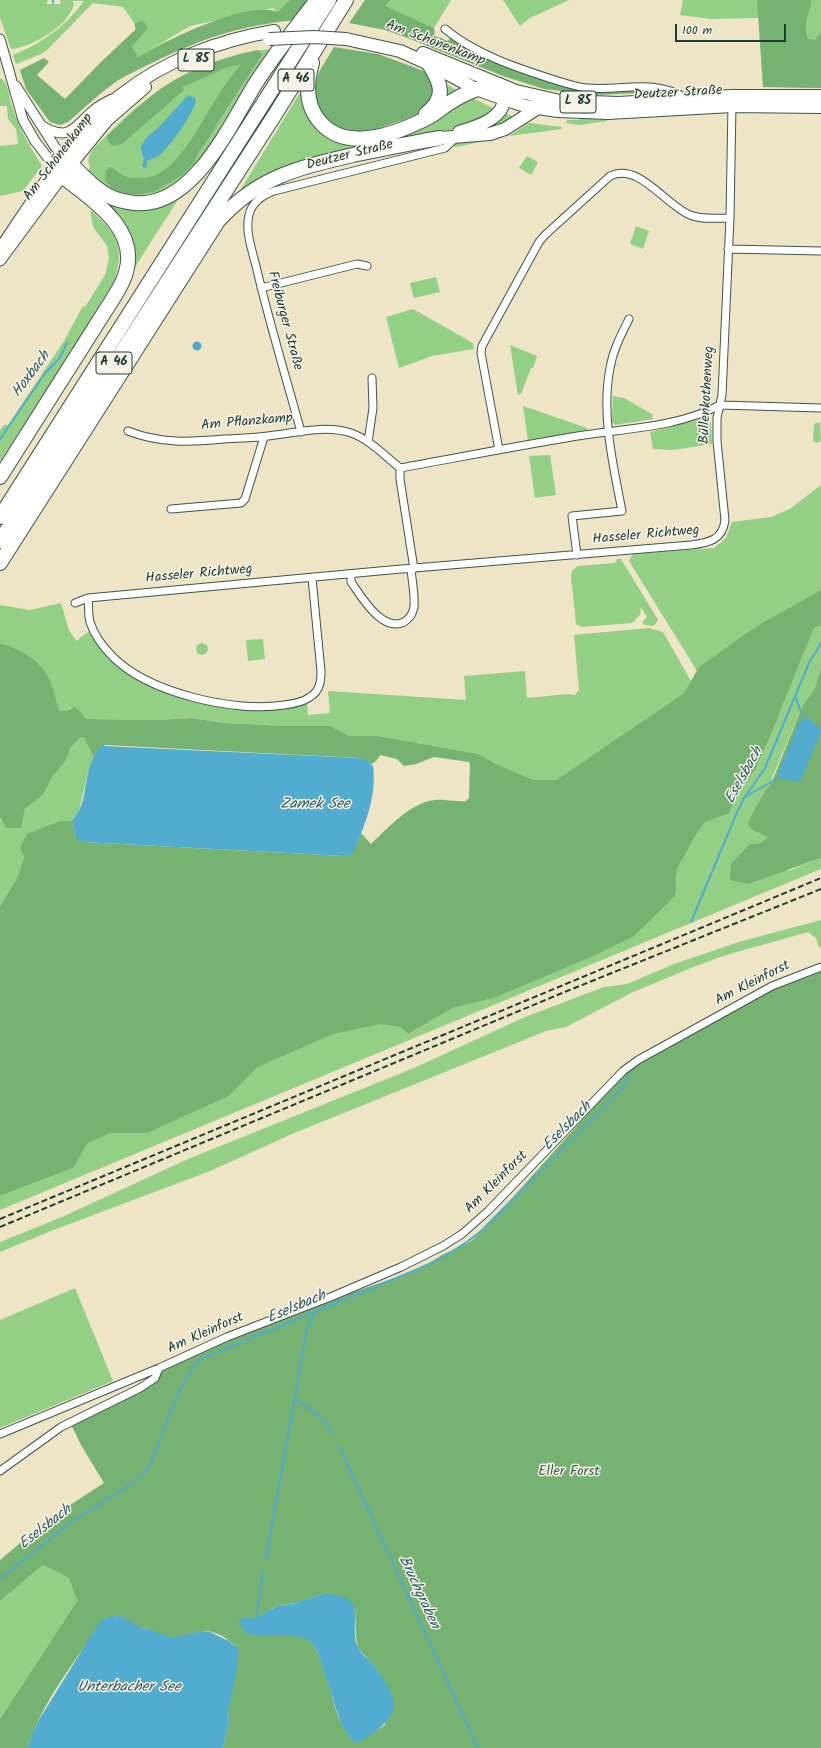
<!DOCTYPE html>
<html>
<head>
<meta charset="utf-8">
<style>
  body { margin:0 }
  #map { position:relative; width:821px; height:1748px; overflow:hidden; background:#eee4c6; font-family:Kalam,sans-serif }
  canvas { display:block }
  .scale { position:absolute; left:675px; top:24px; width:111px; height:18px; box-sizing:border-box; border:2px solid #1f3d34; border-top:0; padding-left:5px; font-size:12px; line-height:14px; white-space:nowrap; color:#1f3d34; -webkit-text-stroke:3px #f7f3e8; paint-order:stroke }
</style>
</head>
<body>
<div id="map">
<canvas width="821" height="1748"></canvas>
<div class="scale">100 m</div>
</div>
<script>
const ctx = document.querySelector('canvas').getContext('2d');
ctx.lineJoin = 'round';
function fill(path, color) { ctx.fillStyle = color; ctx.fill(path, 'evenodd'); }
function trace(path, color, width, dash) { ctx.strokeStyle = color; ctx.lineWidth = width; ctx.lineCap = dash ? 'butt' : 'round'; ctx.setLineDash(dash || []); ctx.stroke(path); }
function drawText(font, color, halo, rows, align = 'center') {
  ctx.font = font + ' Kalam,sans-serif'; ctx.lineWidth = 3; ctx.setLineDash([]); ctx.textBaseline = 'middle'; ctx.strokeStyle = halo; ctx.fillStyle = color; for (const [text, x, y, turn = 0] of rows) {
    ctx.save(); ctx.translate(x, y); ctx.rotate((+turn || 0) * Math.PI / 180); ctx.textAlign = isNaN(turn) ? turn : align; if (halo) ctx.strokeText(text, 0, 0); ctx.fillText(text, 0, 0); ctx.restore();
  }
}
fill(new Path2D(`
  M0,0h48l-2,4h15l-1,-4h229l-11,13 -5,-5 -83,18 -52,31 -6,-11c6,-22 4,-21 -9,-39l-30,-4 -46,47 -6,4 -25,10 -3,-9c29,-12 52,-28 71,-54h-11l1,4c-2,4 -3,8 -6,11 -9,15 -40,32 -57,33l-11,-31z
  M390,0h61l-17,28 -48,-22z
  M503,0h66l-39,18 -10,8z
  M683,0h138v88l-58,-1 -4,-69 -48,1 -31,-4z
  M275,48l-76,115 -24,22 -20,10 -16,3 -15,-3 -15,-7 -21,-17 2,-4c-6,-14 8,-22 17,-32 51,-52 95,-76 168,-87z
  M0,78c9,4 9,20 12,28 7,22 18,41 30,60l-19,25 -23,5v-50l18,-2 -2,-15 -8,-10 -1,-13h-7z
  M444,83l16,9 -17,11z
  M304,86l2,16 47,41 115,-47 27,13 -4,4 -30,15 -81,13 -136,50 -3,-2z
  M503,112l13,6 -19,9 -15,2z
  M589,117h7l1,3 10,-1v2l-28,4 -13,-2 1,-3h10z
  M529,123l33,4v2l-53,7z
  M523,124c-20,14 -44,18 -67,23l-3,-1 5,-4z
  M527,156l11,6 -7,13 -12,-7z
  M181,195l-48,75 -1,-14 -31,-59z
  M90,210c26,22 36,36 24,71l-40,66 -74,114v-31l4,-5h4l56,-84 19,-35 2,1 20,-32 4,-17 -2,-12 -14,-19z
  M636,226l13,5 -6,18 -13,-5z
  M436,277l4,15 -26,6 -4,-15z
  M413,309l60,34 1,6 -42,7 -33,12 -13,-51z
  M510,345l27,11 -4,12h-2l-10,26 -3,1z
  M613,396l11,2 28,16 1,5 -38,6 -3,-3z
  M523,406l64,22 1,3 -60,9z
  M705,418l6,5 1,21 -39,6 -20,-1 -3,-17z
  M820,422l1,19 -5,2 -3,-3 1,-16z
  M550,455l6,40 -21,3 -6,-42z
  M821,485v105l-61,34 -61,43 -2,4 -68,-110 4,-7 81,-6 12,-10 6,-16 39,-5 19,-8z
  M617,559h4l37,61 -4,6 -9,-1 -3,-3 5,-5 -6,-10 -1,8 -8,8 -50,4 -6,-3 -5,-48 1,-5 6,-5 37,-3z
  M61,603l8,27 7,11 15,-11 17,23 39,30 107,26 53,-7 1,13 22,-2 -2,-22 138,9 -2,-24 61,-5 2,27 41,-4 7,1 4,-5 -5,-55 75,-7 14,4 28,49 -7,12 -128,87h-22l-40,-17 -15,-9 -101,-18h-29l-18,-10h-44l-63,-3 -32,-5 -34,2 -72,-1 -7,-9 -9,-2 -5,3 -6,-1 -4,-8 -3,-16 -42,-39 -10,-4v-38l30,5z
  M821,625v43l-7,22 -11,15 -37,87 -14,38 17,7 -8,6 -11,1 38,27 33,-13v11l-821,341v-14l73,-28 14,-24 24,-11h37l81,-37 29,-29 76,-33 46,-11 20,4 8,7 45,-26 41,-10 93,-39 89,-74 1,-16 19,-34 9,-13 25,-9 6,-20 19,-23 15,-33 44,-109z
  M263,639l2,20 -17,2 -2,-21z
  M196 649a6 6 0 1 1 12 0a6 6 0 1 1-12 0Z
  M81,737l3,1 10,20 -5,10 -10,43 -7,10h-12l-40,27 4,9 -6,19 -18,30v-89l1,4 19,7 5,-19 18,-14 9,-18 13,-15 6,-15z
  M821,920v27l-2,1 -3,-10 -8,-6 -85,24 -32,12 -58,24 -67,35 -20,4 -254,103 -82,37 -159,60 -51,21v-10l62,-25 126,-58 226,-91 111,-51 79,-30 23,-3 47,-20 68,-23z
  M75,1288l38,93 -113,47v-108z
  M43,1565l26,13 8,23 -77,118v-118z`), '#93cf84');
fill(new Path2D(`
  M289,0h19l-14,20c-53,6 -88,17 -136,40 -14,7 -28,13 -41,21 -17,12 -33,27 -49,41l-8,3 -10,-3 -24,-33 -6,-19 24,-12 5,4 -12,13 28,24 35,-36 36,-34 -1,-5 8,-3 5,7 -16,18 6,11c29,-17 109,-57 140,-45z
  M365,0h25l-4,6 48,22 1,7 12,6 4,-3 33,17 55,23 34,11 15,1 53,-1v4l-45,2 -52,-6 -41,-13 -98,-39 -20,-7 -36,-7z
  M757,0h55c-3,13 -10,26 -4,39l7,1 6,-7v55l-58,-1z
  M334,47l44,7 46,17 6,6 4,14 -2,6 -12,16 -17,7 -35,12h-20l-12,-6 -18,-15 -3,-14v-12l4,-13z
  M259,50l3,5 -42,64 -9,16 -11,15 -7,14 -11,11 -28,17 -15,2h-15l-11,-5 -8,-9 1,-9 4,-4c5,1 6,4 10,7 7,4 17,5 24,4 32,-2 56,-55 72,-79 7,-12 16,-24 25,-35l-16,4 -42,19 1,3 -62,54 -9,2 -4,-3 -2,-7c20,-18 43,-42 66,-55 23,-14 60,-27 86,-31z
  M821,590v35l-7,3 -44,109 -15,33 -19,23 -6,20 -25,9 -9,13 -19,34 -2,27 -41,40 -47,23 -93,39 -41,10 -45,26 -8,-7 -20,-3 -46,10 -76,33 -29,29 -81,37h-37l-24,11 -14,24 -73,28v-290l18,-30 6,-19 -4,-9 7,-14 33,-13h12l3,13 8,8 261,14c11,-3 13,-14 17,-23l10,11c18,-17 38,-40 63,-44 11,-1 21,2 32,1l3,-3 1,-34 -1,-2 -35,-5 -18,7 -12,2 -7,-7 -17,-4 -4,6 -4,3 -13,-6 -254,-13 -8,5 -3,8 -10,-20 -3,-1 -10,10 -6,15 -13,15 -9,18 -18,14 -4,19h-15l-6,-11v-174c23,8 44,18 52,43 3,8 4,16 7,24l6,1 10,-4 4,3 7,9 72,1 34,-2 32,5 63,3h44l18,10h29l101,18 15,9 40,17h22l128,-87 15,-26 42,-30 19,-13z
  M821,668v190l-73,26 -18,-4 1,-16 19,-20 11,-1 7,-6 -16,-7 -4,-6 6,-14 19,-31 30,-74 11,-15z
  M821,969v779h-598l6,-26 -1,-11 9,-64c-10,-9 -25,-19 -39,-15 -8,2 -17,6 -25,6 -9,0 -18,-6 -27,-10l-1,2 -28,-14 -13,3c-26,38 -64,85 -76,129h-28v-29l77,-118 -8,-23 -26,-13 -43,36v-41l50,-42 54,-35 -23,-38 -11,-23 84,-38 10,-16 63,-28 88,-35 103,-35 24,-15 28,-13 19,-18 136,-152 158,-89zM327,1593l28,16 1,27 2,12 15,17 12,18 5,10 -5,32 -27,17 -6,-1c-3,-6 -8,-11 -11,-18 -9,-18 -18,-72 -32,-83 -10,-8 -32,-6 -45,-4l-19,-19 11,3c20,-18 27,-13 50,-20 7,-2 13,-5 21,-7z`), '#76b272');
fill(new Path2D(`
  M188,95l7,3 1,2c-2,13 -26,46 -36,55 -3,2 -8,4 -12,5l-2,8 -4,-1 2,-8 -3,-9v-4l5,-8 15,-13z
  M192.5 346a4.5 4.5 0 1 1 9 0a4.5 4.5 0 1 1-9 0Z
  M808,718l13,11v3l-21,50 -18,-3 -4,-7 22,-51z
  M103,746l256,12 8,2 6,6c4,29 -8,59 -19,85l-4,4 -6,1 -261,-14 -7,-4 -4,-17 7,-10 4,-11 6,-32 8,-18z
  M327,1593l20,5 7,7c3,13 -2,31 4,42 3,8 11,12 16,19 31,40 25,52 -16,77l-6,-2 -11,-17 -23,-71 -7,-11 -8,-5 -12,-1h-27l-18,-2 -8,-13 7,-4 11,2 9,-7 13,-6 17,-3z
  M113,1616l13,1 -1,2 20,11 1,-2 26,10 29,-7 9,1 19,9 8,6 2,4 -3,25 -8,35 1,11 -6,26h-195l4,-14 8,-16 59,-95 5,-4z`), '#52acd0');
trace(new Path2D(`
  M53,3v-3
  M0,439l46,-67 13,-13 8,-16
  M795,696l9,24
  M745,797l36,-21
  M691,922l47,-112 6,-12 21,-30 44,-105 12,-20
  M295,1398l27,20 11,15
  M339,1446l139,302
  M266,1559l41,-231 7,-15
  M0,1579l71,-57 65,-41c17,-15 16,-23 24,-42 8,-22 22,-57 36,-76l5,-4 217,-90c23,-10 43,-21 63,-38l129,-130 13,-14 7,-11
  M256,1620l7,-48`), '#52acd0', 2);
const minor = new Path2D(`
  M445,29c30,25 72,39 110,51 10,3 21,7 32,8 37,3 64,-10 99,10
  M728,249l93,2
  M261,288l96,-24 10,2
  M128,431c33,13 62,11 96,8 17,-1 34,-1 51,-4 24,-3 52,-10 76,-2 18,6 34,23 49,35 61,-11 122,-23 184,-33 46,-7 94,-8 136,-30l101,3
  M301,432c-15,-55 -32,-110 -45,-166 -4,-16 -11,-35 -7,-51 3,-13 14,-20 25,-24l171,-43 13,-12
  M368,442l5,-34 -1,-30
  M499,450l-18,-97 1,-7 57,-104 6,-7 65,-59c29,-14 55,29 80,39 12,5 27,3 40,3
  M400,468v11l14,90
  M171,509l70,-6 4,-4 19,-62
  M577,555l-5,-39 50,-5c-9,-47 -21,-96 -12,-143 3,-18 11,-33 19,-49
  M351,575v7c10,14 31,51 53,40 5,-3 9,-9 10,-15 1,-12 -2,-26 -3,-38
  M88,598c1,8 0,17 2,24 4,13 14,26 23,35 36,36 122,56 171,48 9,-1 19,-3 26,-8 10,-6 11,-16 11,-26l-9,-93
  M75,603l13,-5 302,-28 301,-25c17,-2 32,-5 34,-25l-8,-79v-23l5,-23 8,-177 2,-114
  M0,1434l159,-66 68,-31 106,-41 68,-29 42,-21 19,-12 26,-23 135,-140 15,-11 134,-74 49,-19
  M0,1471l61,-44 79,-39 15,-10 4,-10`);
const tertiary = new Path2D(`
  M0,39l23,81 12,21 20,26
  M16,86l39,61 12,13
  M42,126c29,17 32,0 53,-17 5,-4 11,-7 17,-10`);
const secondary = new Path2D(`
  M0,249l55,-82
  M0,260l71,-96`);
const primary = new Path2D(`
  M346,39l54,12 29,13 47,25 28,10 21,7 33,5 50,2 124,-7 89,1
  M423,53l93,38 44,10 59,2 113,-7h89
  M459,132c17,-5 49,-14 45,-39
  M440,138l50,-4 15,-5 33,-21
  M71,164l36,-44 38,-33
  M62,176l-7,-9c14,-19 29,-36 46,-53 6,-6 13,-14 20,-19 43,-34 98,-55 153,-64`);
const motorway = new Path2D(`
  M312,63c-6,21 -7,43 9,60 27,30 77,10 108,-6 6,-3 12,-8 17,-12 17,-11 33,-19 53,-20
  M426,114c21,-17 15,-31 3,-50
  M71,164c12,12 26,27 42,34 7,3 14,4 21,5 58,6 95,-76 120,-117 19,-30 41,-58 63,-86
  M0,477l114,-180c5,-8 10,-16 12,-25 13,-44 -35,-73 -64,-96
  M0,517l329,-517
  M0,541l276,-428 70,-113
  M0,563l218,-342c40,-44 79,-53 135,-66 29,-6 57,-12 87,-17`);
trace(minor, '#3e564a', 9);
trace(tertiary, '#3e564a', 11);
trace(secondary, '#3e564a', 13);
trace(primary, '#3e564a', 14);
trace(motorway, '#3e564a', 16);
trace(minor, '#fff', 7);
trace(tertiary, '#fff', 9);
trace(secondary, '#fff', 11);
trace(primary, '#fff', 12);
trace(motorway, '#fff', 14);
trace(new Path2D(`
  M0,1219l821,-341
  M0,1227l567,-236 254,-102`), '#1f3d34', 2, [6, 3]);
const primaryBridge = new Path2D(`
  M269,39l45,-2 32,2`);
trace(primaryBridge, '#3e564a', 14, []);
trace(primaryBridge, '#fff', 12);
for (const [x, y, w] of [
  [196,60,36],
  [296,80,36],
  [578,102,36],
  [114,363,36]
]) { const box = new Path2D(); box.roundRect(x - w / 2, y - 11, w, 22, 3); ctx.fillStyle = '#f7f3e8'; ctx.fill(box); trace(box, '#1f3d34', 1); }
drawText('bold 13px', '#1f3d34', null, [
  ["L 85",196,60],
  ["A 46",296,80],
  ["L 85",578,102],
  ["A 46",114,363]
]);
drawText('14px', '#1f3d34', '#f7f3e8', [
  ["Am Schönenkamp",435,44,21],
  ["Deutzer Straße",678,94,-3],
  ["Deutzer Straße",350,156,-14],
  ["Am Schönenkamp",59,158,-53],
  ["Freiburger Straße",284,321,75],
  ["Büllenkothenweg",708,395,-87],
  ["Am Pflanzkamp",247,423,-5],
  ["Hasseler Richtweg",646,536,-5],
  ["Hasseler Richtweg",199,575,-5],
  ["Am Kleinforst",753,984,-27],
  ["Am Kleinforst",497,1183,-45],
  ["Am Kleinforst",206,1334,-24]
]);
drawText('14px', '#365a44', '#f7f3e8', [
  ["Eller Forst",569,1473]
]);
drawText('italic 15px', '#2e5e63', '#f7f3e8', [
  ["Hoxbach",32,375,-53],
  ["Eselsbach",745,776,-61],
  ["Zamek See",315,805],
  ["Eselsbach",568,1127,-45],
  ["Eselsbach",297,1308,-23],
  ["Eselsbach",46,1528,-38],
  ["Bruchgraben",418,1593,65],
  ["Unterbacher See",129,1688]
]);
</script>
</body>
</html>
